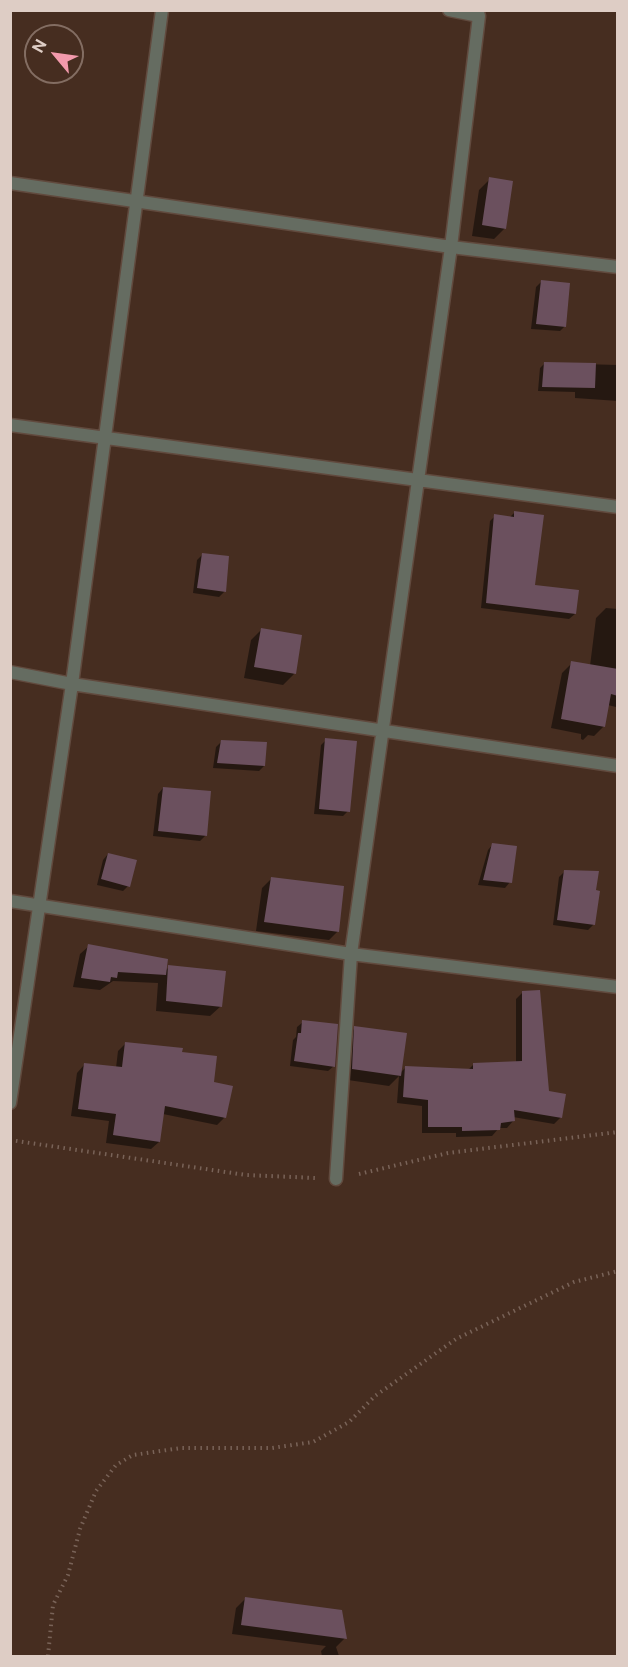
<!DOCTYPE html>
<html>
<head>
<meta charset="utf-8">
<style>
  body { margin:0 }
  #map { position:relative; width:628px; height:1667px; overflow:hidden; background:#462d20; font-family:"Public Sans",sans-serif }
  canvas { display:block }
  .frame { position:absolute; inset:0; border:12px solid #decdc5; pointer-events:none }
  .north { position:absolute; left:24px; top:24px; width:60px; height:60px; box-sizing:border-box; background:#462d20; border:2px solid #836d62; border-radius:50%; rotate:299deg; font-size:16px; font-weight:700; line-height:24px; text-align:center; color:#decdc5 }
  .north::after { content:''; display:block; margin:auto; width:21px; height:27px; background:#f39aac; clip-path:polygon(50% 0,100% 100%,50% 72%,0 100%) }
</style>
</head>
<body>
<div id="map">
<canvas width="628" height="1667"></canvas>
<div class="frame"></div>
<div class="north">N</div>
</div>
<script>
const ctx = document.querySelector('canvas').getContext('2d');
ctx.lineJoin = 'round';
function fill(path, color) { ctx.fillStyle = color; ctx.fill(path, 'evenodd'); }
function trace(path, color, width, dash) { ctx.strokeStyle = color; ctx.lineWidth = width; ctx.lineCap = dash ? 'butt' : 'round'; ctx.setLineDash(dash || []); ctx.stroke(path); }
fill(new Path2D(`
  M490,179l15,49 -11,11 -22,-3 7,-46z
  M542,281l23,45 -5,5 -29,-2 5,-42z
  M545,363l73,2v36l-43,-3v-6l-37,-1 2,-23z
  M515,512l18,74 42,28 -6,5 -88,-11 9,-87 5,-5 14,2z
  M202,555l23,36 -6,6 -26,-4 4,-33z
  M606,608l12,1v96l-2,2 -8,-2 -4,21 -10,10 -6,-1 -5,5 -2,-1v-5l-30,-6 11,-55 10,-10 18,3 6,-48z
  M261,630l33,44 -11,11 -39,-7 7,-38z
  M326,740l22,71 -5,5 -29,-2 7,-69z
  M221,742l43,24 -5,5 -46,-3 3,-21z
  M163,788l43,47 -6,6 -47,-5 5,-42z
  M493,844l17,38 -5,6 -27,-3 10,-35z
  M108,854l20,32 -5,5 -26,-6 6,-25z
  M565,871l30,21 -2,33 -5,5 -35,-5 6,-48z
  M271,879l67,52 -9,9 -73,-9 6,-43z
  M89,946l77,24 3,-3 52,39 -11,10 -54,-5 2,-28 -45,-2 -13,9 -27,-3 7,-33z
  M523,992l25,100 13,25 -7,7 -41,-7v4l-6,7h-8l-7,8 -36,1v-4h-34v-27l-25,-3 2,-27 -10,10 -48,-7 3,-40 11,-11 45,45 6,-6 61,4 7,-7 42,-1v-64z
  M303,1022l31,44 -6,5 -38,-5 3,-26 3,-3 1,-10z
  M125,1044l56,10 43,64 -7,7 -54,-11 -4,28 -8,7 -45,-6 3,-22 -38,-5 6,-43 7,-8 32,3 2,-17z
  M245,1599l100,39 -9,9 3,9h-17l-1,-5 5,-5 -94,-12 4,-26z`), '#0007');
fill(new Path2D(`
  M489,177l24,4 -7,48 -24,-4z
  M541,280l29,3 -4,44 -30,-3z
  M544,362l52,1 -1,25 -53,-1z
  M514,511l30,4 -9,70 44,5 -3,24 -90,-11 8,-89 20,3z
  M202,553l27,3 -3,36 -29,-4z
  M261,628l41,7 -6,39 -42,-7z
  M571,661l47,8v27l-7,-2 -6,33 -44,-8z
  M325,738l32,3 -7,71 -31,-3z
  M221,740l46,2 -2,24 -48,-3z
  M163,787l48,4 -4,45 -49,-5z
  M492,843l25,3 -5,37 -29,-3z
  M108,853l29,7 -7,27 -29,-8z
  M564,870l35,1 -3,19 4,1 -5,34 -38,-5z
  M271,877l73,9 -5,46 -75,-10z
  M88,944l80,15 -2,16 -48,-3 -1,6 -6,-1 -1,5 -29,-4z
  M168,965l58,6 -4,36 -56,-6z
  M540,990l9,101 17,3 -4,24 -48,-8 1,11 -14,2 -1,7 -38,1v-4h-34v-27l-25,-3 2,-31 68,3v-6l49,-2v-70z
  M302,1020l36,4 -3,43 -41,-6 4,-28h3z
  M354,1026l53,7 -6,43 -49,-7z
  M125,1042l58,6 -1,4 35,4 -3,26 19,4 -7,32 -61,-12 -5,36 -47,-7 3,-21 -38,-5 6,-46 38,4z
  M245,1597l97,13 5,29 -106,-14z`), '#6b505e');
const minor = new Path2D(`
  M449,10l30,6
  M10,183l441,64 167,20
  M10,425l608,82
  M10,672l62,12 546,82
  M10,901l341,53 267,33
  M10,1103l62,-419 90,-674
  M336,1179l15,-225 100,-707 28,-231 -2,-6`);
trace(minor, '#614a3e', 15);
trace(new Path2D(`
  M10,1140l236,35 70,3
  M359,1174l89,-21 170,-21
  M48,1656l5,-51 15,-30 12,-46 16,-38 20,-26 17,-10 48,-7h91l41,-6 36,-20 26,-26 81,-57 118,-57 44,-11`), '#796358', 4, [1.5, 4.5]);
trace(minor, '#656c61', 12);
</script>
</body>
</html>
